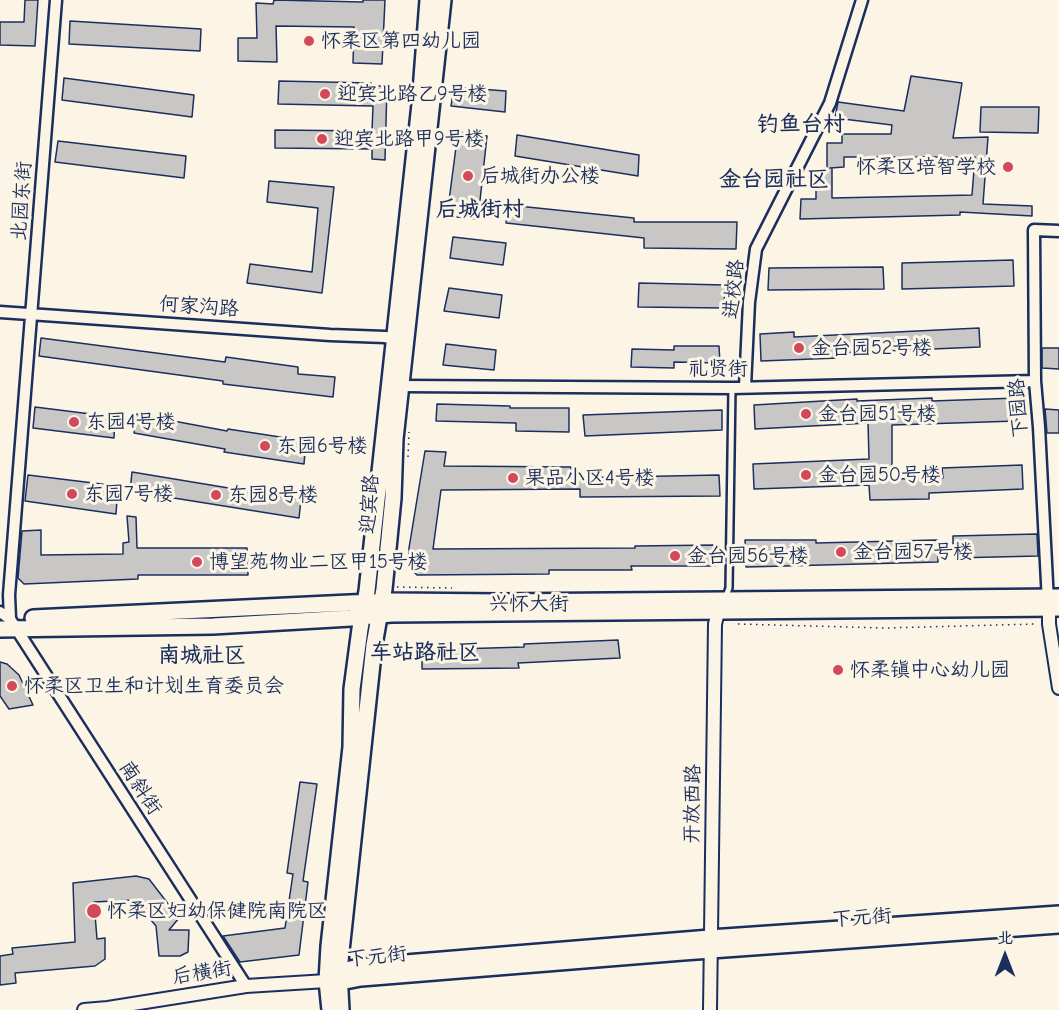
<!DOCTYPE html>
<html>
<head>
<meta charset="utf-8">
<style>
  body { margin:0 }
  #map { position:relative; width:1059px; height:1010px; overflow:hidden; background:#fcf5e5; font-family:"Comic Neue","LXGW WenKai TC",sans-serif }
  canvas { display:block }
  .north { position:absolute; left:975px; top:926px; width:60px; height:60px; -webkit-text-stroke:4px #fcf5e5; paint-order:stroke; rotate:0deg; font-size:16px; font-weight:700; line-height:24px; text-align:center; color:#1b2f5e }
  .north::after { content:''; display:block; margin:auto; width:21px; height:27px; background:#1b2f5e; clip-path:polygon(50% 0,100% 100%,50% 72%,0 100%) }
</style>
</head>
<body>
<div id="map">
<canvas width="1059" height="1010"></canvas>
<div class="north">北</div>
</div>
<script>
const ctx = document.querySelector('canvas').getContext('2d');
ctx.lineJoin = 'round';
function fill(path, color) { ctx.fillStyle = color; ctx.fill(path, 'evenodd'); }
function trace(path, color, width, dash) { ctx.strokeStyle = color; ctx.lineWidth = width; ctx.lineCap = dash ? 'butt' : 'round'; ctx.setLineDash(dash || []); ctx.stroke(path); }
function drawText(font, color, halo, rows, align = 'center') {
  ctx.font = font + ' "Comic Neue","LXGW WenKai TC",sans-serif'; ctx.lineWidth = 6; ctx.setLineDash([]); ctx.textBaseline = 'middle'; ctx.strokeStyle = halo; ctx.fillStyle = color; for (const [text, x, y, turn = 0] of rows) {
    ctx.save(); ctx.translate(x, y); ctx.rotate((+turn || 0) * Math.PI / 180); ctx.textAlign = isNaN(turn) ? turn : align; if (halo) ctx.strokeText(text, 0, 0); ctx.fillText(text, 0, 0); ctx.restore();
  }
}
const building = new Path2D(`
  M25,0h13l-3,46 -35,-1v-23h24z
  M274,0l89,2v-2h22l-3,64 -29,-1 1,-36 -78,-1 1,36 -39,-1v-23h19l-1,-35 17,1z
  M70,21l131,8 -1,22 -131,-7z
  M911,76l51,7 -9,55 35,-1 -5,67 49,2v10l-72,-4v3l-160,4 1,-20h15v-30l11,-1v-25h15v-9h49l1,-9 -57,-7 3,-16 66,9zM844,157h131l-3,38 -140,3v-30h-2l14,-1z
  M64,78l130,17 -2,22 -130,-17z
  M279,81l92,2v3h16l-2,74 -13,-1v-10l-97,-1v-18l97,1 1,-25 -95,-2z
  M454,87l52,4 -1,21 -54,-6z
  M981,107h58l-1,26 -58,-1z
  M458,132l29,4 -9,83 -31,-3z
  M517,135l122,20 -1,21 -123,-20z
  M58,141l128,15 -2,22 -129,-16z
  M269,181l65,6 -12,106 -75,-10 3,-19 62,8 6,-64 -51,-6z
  M508,205l126,13v4h103l-1,27 -92,-1v-10l-138,-15z
  M453,237l53,6 -3,22 -53,-7z
  M1013,260l1,26 -112,3v-26z
  M883,267l1,22 -116,1 1,-22z
  M639,283l86,2 -1,23 -86,-1z
  M449,288l53,7 -3,23 -55,-7z
  M979,328l1,19 -142,6v5l-77,3 -1,-27 34,-2v5z
  M41,338l184,24 1,-5 72,10v7l37,3 -2,20 -110,-13v-3l-184,-25z
  M446,344l50,6 -2,20 -51,-5z
  M674,346h45l1,17 -46,-1v6l-43,-1 1,-18 42,1z
  M1042,348h17v21l-17,-1z
  M932,398v3l85,-3v23l-125,4v54l51,-1 -1,-10 80,-3 1,24 -94,4v6l-59,1 -1,-15 -115,4 -1,-25 116,-5 -1,-36 -113,6 -1,-24 103,-6v2z
  M437,404l73,2v2h59v24l-53,-1v-8l-80,-2z
  M35,407l80,10 -1,21 -81,-10z
  M1045,409l14,1v23h-12z
  M722,410v20l-137,6 -2,-21z
  M136,414l91,17 1,-2 78,12 -2,23 -80,-12 1,-3 -91,-16z
  M425,451l21,1 -2,14 127,1 -1,11 149,-3 1,21 -140,1v-8l-139,1 -8,59 202,-1v-2l80,-1v21h-84l1,4h-83v4l-132,1 -8,-8v-19z
  M132,472l169,28 -2,18 -169,-27z
  M28,475l90,11 -2,28 -91,-13z
  M127,516l9,1 1,31h110l1,27h-110v4l-114,5 -6,-6 4,-47 19,-1v25l82,-1v-11l6,-1z
  M1037,534l1,22 -85,2v-22z
  M745,540h71v3l121,-3 1,22 -192,5z
  M618,640l2,18 -102,5 1,5 -97,1v-19l102,-3v-3z
  M0,662l7,2 12,11 14,30 -24,4 -9,-13z
  M300,782l17,2 -14,97 5,1 -9,73 -59,7 -17,-26 62,-8 8,-54 -6,-1z
  M136,876l13,3 30,39 -10,12h20l-1,22 -8,4h-21l-3,-30 -22,-26 -40,2 3,37 8,-1v21l-10,7 -80,7 1,10 -16,2v-29l13,-2 -1,-6 63,-6 -2,-59z`);
fill(building, '#c8c7c6');
trace(building, '#1b2f5e', 1.5);
const service = new Path2D(`
  M725,599l4,-11 3,-200`);
const minor = new Path2D(`
  M0,312l330,23 55,2 10,2
  M401,386l331,2 303,-7
  M745,387l4,-85 7,-53 74,-146 32,-103
  M1048,602l-9,-175 -4,-46 -1,-151 25,1
  M0,612l10,7 236,367
  M10,619l-1,-24 47,-595`);
const tertiary = new Path2D(`
  M1049,608v16l10,64
  M84,1010l24,-2 138,-22 81,-5
  M710,1010l5,-386 3,-12 4,-7`);
const secondary = new Path2D(`
  M33,618l359,-17 108,1 559,-5
  M0,629l213,-3 138,-8 40,-4 668,-6
  M332,977c12,-8 23,-9 37,-11l341,-28 349,-24
  M330,981l10,1 21,-4 322,-26 376,-27
  M330,1010l-3,-29 2,-35 22,-199 1,-58 8,-60 7,-38 20,-183 33,-304 8,-104
  M341,1010l-2,-38 2,-21 33,-306 10,-56 9,-91 2,-59 48,-439`);
trace(service, '#1b2f5e', 10);
trace(minor, '#1b2f5e', 15);
trace(tertiary, '#1b2f5e', 16);
trace(secondary, '#1b2f5e', 20);
trace(new Path2D(`
  M408,457l1,-25
  M397,587l55,1
  M738,624l147,4 151,-4`), '#1b2f5e', 1.5, [1.5, 4.5]);
trace(service, '#fcf5e5', 5);
trace(minor, '#fcf5e5', 10);
trace(tertiary, '#fcf5e5', 12);
trace(secondary, '#fcf5e5', 15);
for (const [x, y, r, color] of [
  [309,41,6,"#d1495b"],
  [325,94,6,"#d1495b"],
  [322,139,6,"#d1495b"],
  [1008,167,6,"#d1495b"],
  [468,176,6,"#d1495b"],
  [799,348,6,"#d1495b"],
  [806,414,6,"#d1495b"],
  [74,422,6,"#d1495b"],
  [265,446,6,"#d1495b"],
  [806,475,6,"#d1495b"],
  [513,478,6,"#d1495b"],
  [72,494,6,"#d1495b"],
  [216,495,6,"#d1495b"],
  [841,552,6,"#d1495b"],
  [675,556,6,"#d1495b"],
  [197,562,6,"#d1495b"],
  [838,670,6,"#d1495b"],
  [12,686,6,"#d1495b"],
  [94,911,8,"#d1495b"]
]) { const dot = new Path2D(); dot.arc(x, y, r, 0, 2 * Math.PI); ctx.fillStyle = color; ctx.fill(dot); trace(dot, '#fcf5e5', 2); }
drawText('20px', '#1b2f5e', '#fcf5e5', [
  ["怀柔区第四幼儿园",321,41],
  ["迎宾北路乙9号楼",337,94],
  ["迎宾北路甲9号楼",334,139],
  ["怀柔区培智学校",996,167,"right"],
  ["后城街办公楼",480,176],
  ["金台园52号楼",811,348],
  ["金台园51号楼",818,414],
  ["东园4号楼",86,422],
  ["东园6号楼",277,446],
  ["金台园50号楼",818,475],
  ["果品小区4号楼",525,478],
  ["东园7号楼",84,494],
  ["东园8号楼",228,495],
  ["金台园57号楼",853,552],
  ["金台园56号楼",687,556],
  ["博望苑物业二区甲15号楼",209,562],
  ["怀柔镇中心幼儿园",850,670],
  ["怀柔区卫生和计划生育委员会",24,686],
  ["怀柔区妇幼保健院南院区",107,911]
], 'left');
drawText('20px', '#1b2f5e', '#fcf5e5', [
  ["北园东街",22,201,-86],
  ["进校路",734,289,-84],
  ["何家沟路",199,307,4],
  ["礼贤街",718,369],
  ["下园路",1019,408,-94],
  ["迎宾路",370,504,-86],
  ["兴怀大街",529,604],
  ["南斜街",140,788,57],
  ["开放西路",693,804,-89],
  ["下元街",862,918,-4],
  ["下元街",377,957,-6],
  ["后横街",202,973,-9]
]);
drawText('bold 22px', '#1b2f5e', '#fcf5e5', [
  ["钓鱼台村",801,125],
  ["金台园社区",774,180],
  ["后城街村",480,210],
  ["车站路社区",425,653],
  ["南城社区",202,656]
]);
</script>
</body>
</html>
